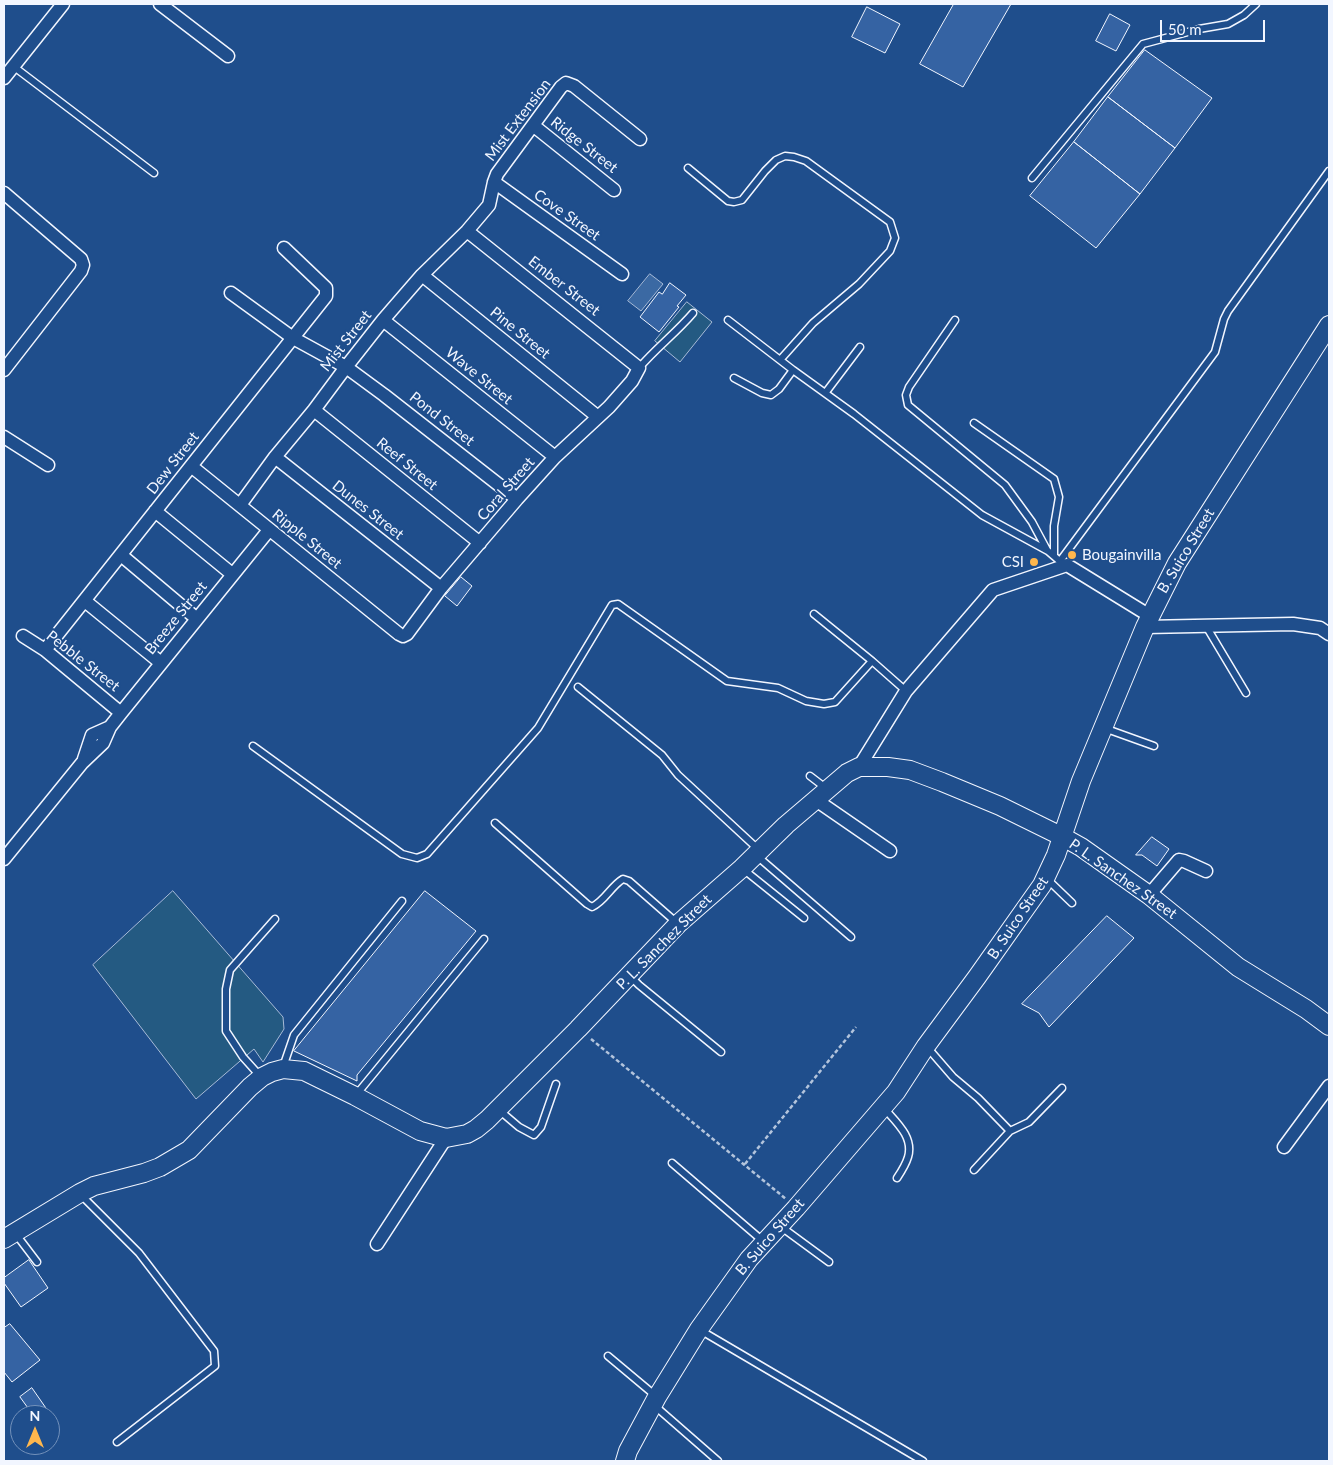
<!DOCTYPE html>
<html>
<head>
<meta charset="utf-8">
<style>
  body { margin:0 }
  #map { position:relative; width:1333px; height:1465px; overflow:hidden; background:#1f4e8c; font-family:Lato,sans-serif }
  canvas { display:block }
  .frame { position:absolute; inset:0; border:5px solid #f2f6ff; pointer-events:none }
  .north { position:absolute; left:10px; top:1405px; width:50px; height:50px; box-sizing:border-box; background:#1f4e8c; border:1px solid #7391ba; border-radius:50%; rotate:0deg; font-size:14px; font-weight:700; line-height:20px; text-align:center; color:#f2f6ff }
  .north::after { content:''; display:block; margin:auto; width:18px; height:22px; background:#ffb74d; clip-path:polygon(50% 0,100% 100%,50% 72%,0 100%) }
  .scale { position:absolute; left:1160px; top:20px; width:105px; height:22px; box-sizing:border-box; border:2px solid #f2f6ff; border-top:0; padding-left:6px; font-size:15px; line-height:18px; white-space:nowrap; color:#f2f6ff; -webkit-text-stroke:4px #1f4e8c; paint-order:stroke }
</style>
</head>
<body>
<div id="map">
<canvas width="1333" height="1465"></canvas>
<div class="frame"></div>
<div class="north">N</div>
<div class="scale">50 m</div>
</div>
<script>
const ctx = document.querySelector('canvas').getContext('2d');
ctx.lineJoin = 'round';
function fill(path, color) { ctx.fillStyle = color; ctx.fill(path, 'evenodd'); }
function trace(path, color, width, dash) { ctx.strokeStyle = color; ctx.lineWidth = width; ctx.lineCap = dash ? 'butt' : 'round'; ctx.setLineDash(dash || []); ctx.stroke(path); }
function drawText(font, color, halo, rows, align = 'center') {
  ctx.font = font + ' Lato,sans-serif'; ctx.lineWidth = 4; ctx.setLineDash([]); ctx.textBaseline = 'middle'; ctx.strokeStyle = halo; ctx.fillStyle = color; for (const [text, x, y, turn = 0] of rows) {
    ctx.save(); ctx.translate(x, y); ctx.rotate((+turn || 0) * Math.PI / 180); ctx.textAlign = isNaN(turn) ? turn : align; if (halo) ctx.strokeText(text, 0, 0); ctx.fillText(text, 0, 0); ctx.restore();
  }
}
const green = new Path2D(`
  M687,302l25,20 -32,40 -25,-21z
  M173,891l110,126 1,12 -21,33 -9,-13 -58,50 -103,-134z`);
fill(green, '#245a82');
trace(green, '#a8bbd7', 1);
const water = new Path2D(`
  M650,274l13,10 -22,27 -13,-10z`);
fill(water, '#3b69a3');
trace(water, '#a8bbd7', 1);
const building = new Path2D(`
  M954,4h57l-48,83 -43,-23z
  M867,7l33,17 -15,29 -33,-16z
  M1110,14l20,11 -14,26 -20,-10z
  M1145,50l67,48 -37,50 -67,-51z
  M1108,97l67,51 -35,46 -66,-52z
  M1074,142l66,52 -44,54 -66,-52z
  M670,283l16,12 -9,11 2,1 -20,25 -19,-15 19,-25 3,2z
  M461,577l11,9 -15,20 -12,-10z
  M1152,837l17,12 -12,17 -15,-11h-6z
  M425,891l51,40 -119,144v6l-63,-30z
  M1107,916l27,22 -85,89 -10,-14 -17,-9z
  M29,1260l19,28 -27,19 -17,-24v-5z
  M10,1324l30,36 -28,22 -8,-10v-44z
  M32,1388l16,23 -5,4h-10l-13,-18z`);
fill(building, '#3563a3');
trace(building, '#f2f6ff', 1);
const lane = new Path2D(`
  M13,66l141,107
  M688,168l40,33 6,1 8,-2 23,-29 11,-11 9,-4 9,1 12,4 84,61 5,16 -5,13 -31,33 -46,39 -33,37
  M1032,178l111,-134 56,-15 29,-5 16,-9 12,-11
  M728,320l65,50 61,44 128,101 66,36 14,12
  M955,320l-46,67 -3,8 2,10 97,80 27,37 15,28
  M639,368c17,-20 37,-35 54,-55
  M734,378l28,15 9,2 8,-6 14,-19
  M826,392l34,-45
  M974,423l80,56 5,18 -5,29v30
  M1060,561l155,-209 9,-33 4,-8 101,-140
  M814,614l58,47 34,30
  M1206,626l40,67
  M578,687l84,68 16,20 81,75
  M1104,728l50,18
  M253,746l149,108 15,4 10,-4 111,-126 74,-123 6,-1 109,77 51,7 28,13 18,3 11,-2 37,-41
  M810,776l17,13
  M495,823l92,81 5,3c13,-6 19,-21 31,-28l6,2 48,42
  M757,856l94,81
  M743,869l61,49
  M1046,878l26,25
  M630,976l9,9 82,67
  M927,1047l26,30 25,21 32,33 19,-9 33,-34
  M283,1067l11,-32 108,-134
  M260,1076l-17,-19 -17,-26v-42l4,-19 45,-51
  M356,1095l128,-156
  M884,1108c12,14 30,29 24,49 -2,7 -7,15 -11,21
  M499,1110l20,17 15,8 7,-8 15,-43
  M672,1163l92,79
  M974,1170l36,-39
  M81,1195l58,58 75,98 1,15 -98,76
  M780,1226l49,36
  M15,1233l22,29
  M700,1330l223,131
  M608,1356l49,41
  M655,1406l63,55`);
const street = new Path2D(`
  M160,4l68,52
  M4,78l59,-74
  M534,126l80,64
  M494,182l128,92
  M4,193l77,66 2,6 -2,6 -77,99
  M422,275l176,142
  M231,293l62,45 53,29 38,28 133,104
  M383,320l172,137
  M314,410l166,133
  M4,437l44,28
  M275,457l166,131
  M191,466l208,168 4,2 4,-2 34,-46 76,-89 38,-42 54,-50 23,-26 7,-13 -172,-137
  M240,505l35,-48 39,-47 32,-43 37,-47 39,-45 45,-44 22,-26 5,-23 3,-8 64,-87 5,-4 8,3 66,53
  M155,511l77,63
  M121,555l76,64
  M85,601l76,62
  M1145,627l148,-3 27,4 9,6
  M23,636l22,14 76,63
  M45,650l281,-354v-8l-42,-40
  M84,759l8,-24 18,-8
  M859,767l47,-76 87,-101 74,-25 83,51
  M816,800l74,51
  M4,859l78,-96 21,-20 7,-16 11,-14 148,-183
  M1149,895l30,-35 5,1 22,10
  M1284,1147l45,-61
  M377,1244l69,-106`);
const secondary = new Path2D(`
  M4,1239l76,-46 14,-7 50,-13 16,-6 29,-17 61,-63 12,-10 10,-5 11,-3 21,2 51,25 65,35 26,7 21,-4 9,-5 11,-9 91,-91 100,-105 64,-56 44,-43 61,-52 12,-6h29l22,3 32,12 58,24 63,31 18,10 68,48 89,72 68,42 23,17
  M625,1461l3,-10 29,-54 42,-68 50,-70 47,-51 100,-116 30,-46 51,-69 65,-92 14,-30 25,-74 64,-154 32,-64 152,-238`);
trace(lane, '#f2f6ff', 9);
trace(street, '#f2f6ff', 15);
trace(secondary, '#f2f6ff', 20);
trace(new Path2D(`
  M591,1039l195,160
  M745,1164l111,-137`), '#b3c4dc', 2.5, [4, 2.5]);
trace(lane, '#1f4e8c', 6);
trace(street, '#1f4e8c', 12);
trace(secondary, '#1f4e8c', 18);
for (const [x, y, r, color] of [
  [1072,555,5,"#ffb74d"],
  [1034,562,5,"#ffb74d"]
]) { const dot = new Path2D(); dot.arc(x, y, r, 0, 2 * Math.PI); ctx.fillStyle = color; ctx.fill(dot); trace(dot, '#1f4e8c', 2); }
drawText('15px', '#f2f6ff', '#1f4e8c', [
  ["Mist Extension",518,120,-53],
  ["Ridge Street",584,145,38],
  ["Cove Street",567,215,35],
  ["Ember Street",564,286,38],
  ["Pine Street",520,333,39],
  ["Mist Street",346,341,-52],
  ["Wave Street",479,376,39],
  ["Pond Street",442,419,38],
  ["Dew Street",173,463,-52],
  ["Reef Street",407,464,39],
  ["Coral Street",506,489,-49],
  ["Dunes Street",368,510,38],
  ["Ripple Street",307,539,39],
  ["B. Suico Street",1186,551,-59],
  ["Breeze Street",176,618,-51],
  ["Pebble Street",83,661,38],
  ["P. L. Sanchez Street",1123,879,35],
  ["B. Suico Street",1018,918,-56],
  ["P. L. Sanchez Street",664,942,-45],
  ["B. Suico Street",770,1237,-49]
]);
drawText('15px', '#f2f6ff', '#1f4e8c', [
  ["Bougainvilla",1082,555],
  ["CSI",1024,562,"right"]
], 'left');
</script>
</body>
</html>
